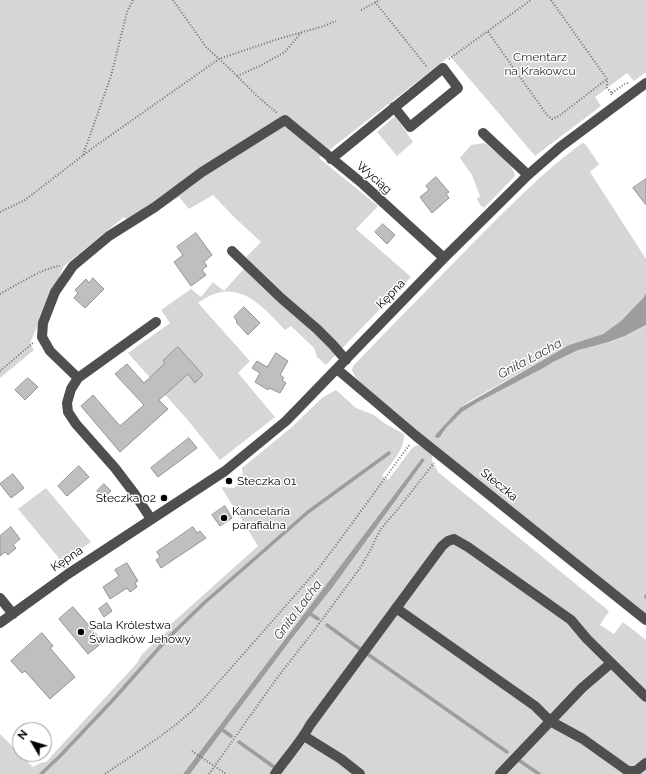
<!DOCTYPE html>
<html>
<head>
<meta charset="utf-8">
<style>
  body { margin:0 }
  #map { position:relative; width:646px; height:774px; overflow:hidden; background:#fff; font-family:Raleway,sans-serif }
  canvas { display:block }
  .north { position:absolute; left:12px; top:722px; width:40px; height:40px; box-sizing:border-box; background:#fff; border:1px solid #999; border-radius:50%; rotate:308deg; font-size:11px; font-weight:700; line-height:16px; text-align:center; color:#000 }
  .north::after { content:''; display:block; margin:auto; width:14px; height:18px; background:#000; clip-path:polygon(50% 0,100% 100%,50% 72%,0 100%) }
</style>
</head>
<body>
<div id="map">
<canvas width="646" height="774"></canvas>
<div class="north">N</div>
</div>
<script>
const ctx = document.querySelector('canvas').getContext('2d');
ctx.lineJoin = 'round';
function fill(path, color) { ctx.fillStyle = color; ctx.fill(path, 'evenodd'); }
function trace(path, color, width, dash) { ctx.strokeStyle = color; ctx.lineWidth = width; ctx.lineCap = dash ? 'butt' : 'round'; ctx.setLineDash(dash || []); ctx.stroke(path); }
function drawText(font, color, halo, rows, align = 'center') {
  ctx.font = font + ' Raleway,sans-serif'; ctx.lineWidth = 3; ctx.setLineDash([]); ctx.textBaseline = 'middle'; ctx.strokeStyle = halo; ctx.fillStyle = color; for (const [text, x, y, turn = 0] of rows) {
    ctx.save(); ctx.translate(x, y); ctx.rotate((+turn || 0) * Math.PI / 180); ctx.textAlign = isNaN(turn) ? turn : align; if (halo) ctx.strokeText(text, 0, 0); ctx.fillText(text, 0, 0); ctx.restore();
  }
}
fill(new Path2D(`
  M0,0h646v72l-12,9 -7,-8 -32,24 6,9 -66,50 -85,-100 -131,102 59,48 -22,23 55,48 -85,88 -9,-8 -3,-9 -23,-22 -6,4c-25,-27 -50,-55 -87,-27l52,58 -12,12 37,44 -55,43 -34,-42 -58,-65 42,-30 -9,-13 30,-21 10,8 12,-15 11,9 26,-29 -4,-5 15,-15 -26,-24 -22,-23 -24,14 -10,-12 -46,29 -9,-9 -60,49 -34,77 4,7 -34,28z
  M395,116l18,26 -16,14 -20,-24z
  M485,143c10,9 28,20 30,33l-31,32 -3,-2 -4,-7 3,-3 -8,-21 -12,-17 11,-13z
  M582,143l3,1 14,20 -9,8 56,87v34l-3,5 -22,23 -18,13 -34,11 -99,56 -10,7 -22,24 4,3c15,-31 69,-48 98,-65 12,-7 24,-15 37,-20 11,-4 22,-5 33,-8 12,-4 25,-10 36,-17v291l-270,-218 -20,-20 -4,-8 1,-4c40,-42 81,-83 121,-124 35,-35 69,-70 108,-99z
  M336,390l20,18 18,7 10,8 20,11c1,16 -14,30 -22,42l6,4 24,-32 5,-3 4,1 11,9v6l6,11 171,139 -9,14 14,9 9,-12 23,18v134h-456l103,-137 39,-49 93,-128 -3,-2 -239,316h-183v-40l33,33 7,-4 6,-1 91,-99 5,-9 29,-26v-4l87,-78 -37,-59 13,1 9,-8 -1,-12 50,-41 31,-30z
  M46,488l45,54 -29,20 -44,-53z`), '#d6d6d6');
fill(new Path2D(`
  M646,293v32l-21,11 -16,6 -31,8 -23,11 -15,9 -62,32 -16,10 -16,16 -6,9 -4,1 -1,-2 3,-4 22,-24 109,-63 34,-11 18,-13 22,-23z
  M422,458l3,2 -93,128 -39,49 -103,137h-7z`), '#9d9d9d');
trace(new Path2D(`
  M646,597v-1
  M309,613l9,6
  M327,625l33,24
  M369,655l138,97
  M221,729l10,7
  M239,742l35,25
  M520,761l19,13
  M41,774l19,-18 52,-55 55,-62 36,-35 105,-92 81,-59`), '#9d9d9d', 3.5);
const building = new Path2D(`
  M436,177l13,15 -3,2 3,4 -17,15 -12,-16 9,-7 -3,-4z
  M646,179v26l-13,-17z
  M383,224l12,11 -8,9 -12,-12z
  M196,233l16,22 -8,7 3,4 -5,4 4,5 -15,11 -17,-24 9,-7 -6,-8z
  M93,278l11,11 -19,19 -11,-10 4,-5 -3,-3 11,-11 3,4z
  M244,307l16,16 -12,12 -12,-13 1,-1 -3,-4z
  M178,347l25,28 -8,8 -7,-9 -29,26 9,9 -48,43 -39,-46 12,-11 27,31 24,-21 -29,-31 12,-10 17,19 21,-20 -2,-2z
  M276,353l12,8 -8,14 4,3 -2,2 4,3 -6,10 -11,-5 -1,2 -13,-8 5,-9 -8,-5 5,-7 10,6z
  M28,378l10,9 -13,13 -10,-10z
  M189,438l8,10 -39,29 -7,-9z
  M79,466l10,11 -22,19 -9,-10z
  M13,474l11,14 -13,10 -11,-14z
  M104,484l7,7 -8,7 -6,-7z
  M225,506l7,12 -12,8 -8,-11z
  M11,527l9,12 -7,6 3,3 -8,7 -3,-3 -5,4v-20z
  M193,527l4,6 3,-2 6,7 -45,30 -5,-8 4,-3 -3,-5z
  M127,563l11,18 -3,2 2,4 -7,5 -3,-4 -17,11 -7,-12 16,-11 -4,-6z
  M107,603l5,8 -8,6 -5,-8z
  M73,607l30,35 -15,12 -29,-35z
  M42,633l11,13 -3,2 25,29 -25,22 -25,-28 -3,2 -11,-12z`);
fill(building, '#bfbfbf');
trace(building, '#939393', 1);
trace(new Path2D(`
  M173,0l33,47 24,22 26,26 21,18
  M551,0l56,79v9l5,5 -1,2
  M375,2l52,65
  M361,10l19,-10
  M488,32l59,83 5,4 7,-3 48,-37
  M449,59l82,-59
  M237,76l23,-10 25,-14 16,-19
  M612,93l14,-10h3
  M83,155l28,-79 16,-64 6,-12
  M0,212l25,-12 69,-53 125,-88 59,-20 46,-13 12,-5
  M0,294c15,-8 44,-27 60,-28
  M0,371l34,-29
  M192,751l34,23
  M105,774c33,-23 69,-44 97,-73l116,-132 16,-21 76,-104
  M209,774l68,-96 39,-50 44,-60 10,-17 10,-21 18,-21 36,-46`), '#717171', 2, [1, 2]);
trace(new Path2D(`
  M483,133l45,42
  M331,159l112,-91 15,20 -48,39 -16,-20
  M232,251l49,47 36,31 16,16 13,15
  M337,369l79,67 230,184
  M78,378l-28,-27 -8,-14 1,-14 12,-31 18,-26 36,-30 46,-29 47,-35 83,-52 78,64 81,74
  M151,519l-17,-26 -19,-25 -39,-44 -8,-12 -1,-9 4,-14 7,-11 78,-56
  M0,598l13,16
  M396,608l139,98 15,15 33,18 45,32h8l10,-8
  M0,623l68,-49 157,-103 61,-50 158,-163 84,-83 32,-28 86,-64
  M304,736l37,23 19,15
  M275,774c11,-16 26,-32 35,-49l132,-179 6,-5 6,-2 14,8 103,73 16,19 59,58
  M500,774l82,-86 29,-25`), '#4f4f4f', 10);
for (const [x, y, r, color] of [
  [229,481,4,"#000"],
  [164,498,4,"#000"],
  [224,518,4,"#000"],
  [81,632,4,"#000"]
]) { const dot = new Path2D(); dot.arc(x, y, r, 0, 2 * Math.PI); ctx.fillStyle = color; ctx.fill(dot); trace(dot, '#fff', 1.5); }
drawText('12px', '#2d2d2d', '#fff', [
  ["Cmentarz",540,57],
  ["na Krakowcu",540,71]
]);
drawText('12px', '#000', '#fff', [
  ["Wyciąg",374,178,41],
  ["Kępna",391,294,-46],
  ["Steczka",499,485,39],
  ["Kępna",67,559,-34]
]);
drawText('12px', '#000', '#fff', [
  ["Steczka 01",237,481],
  ["Steczka 02",156,498,"right"],
  ["Kancelaria",232,511],
  ["parafialna",232,525],
  ["Sala Królestwa",89,625],
  ["Świadków Jehowy",89,639]
], 'left');
drawText('italic 13px', '#3e3e3e', '#fff', [
  ["Gniła Łacha",530,359,-28],
  ["Gniła Łacha",298,610,-53]
]);
</script>
</body>
</html>
